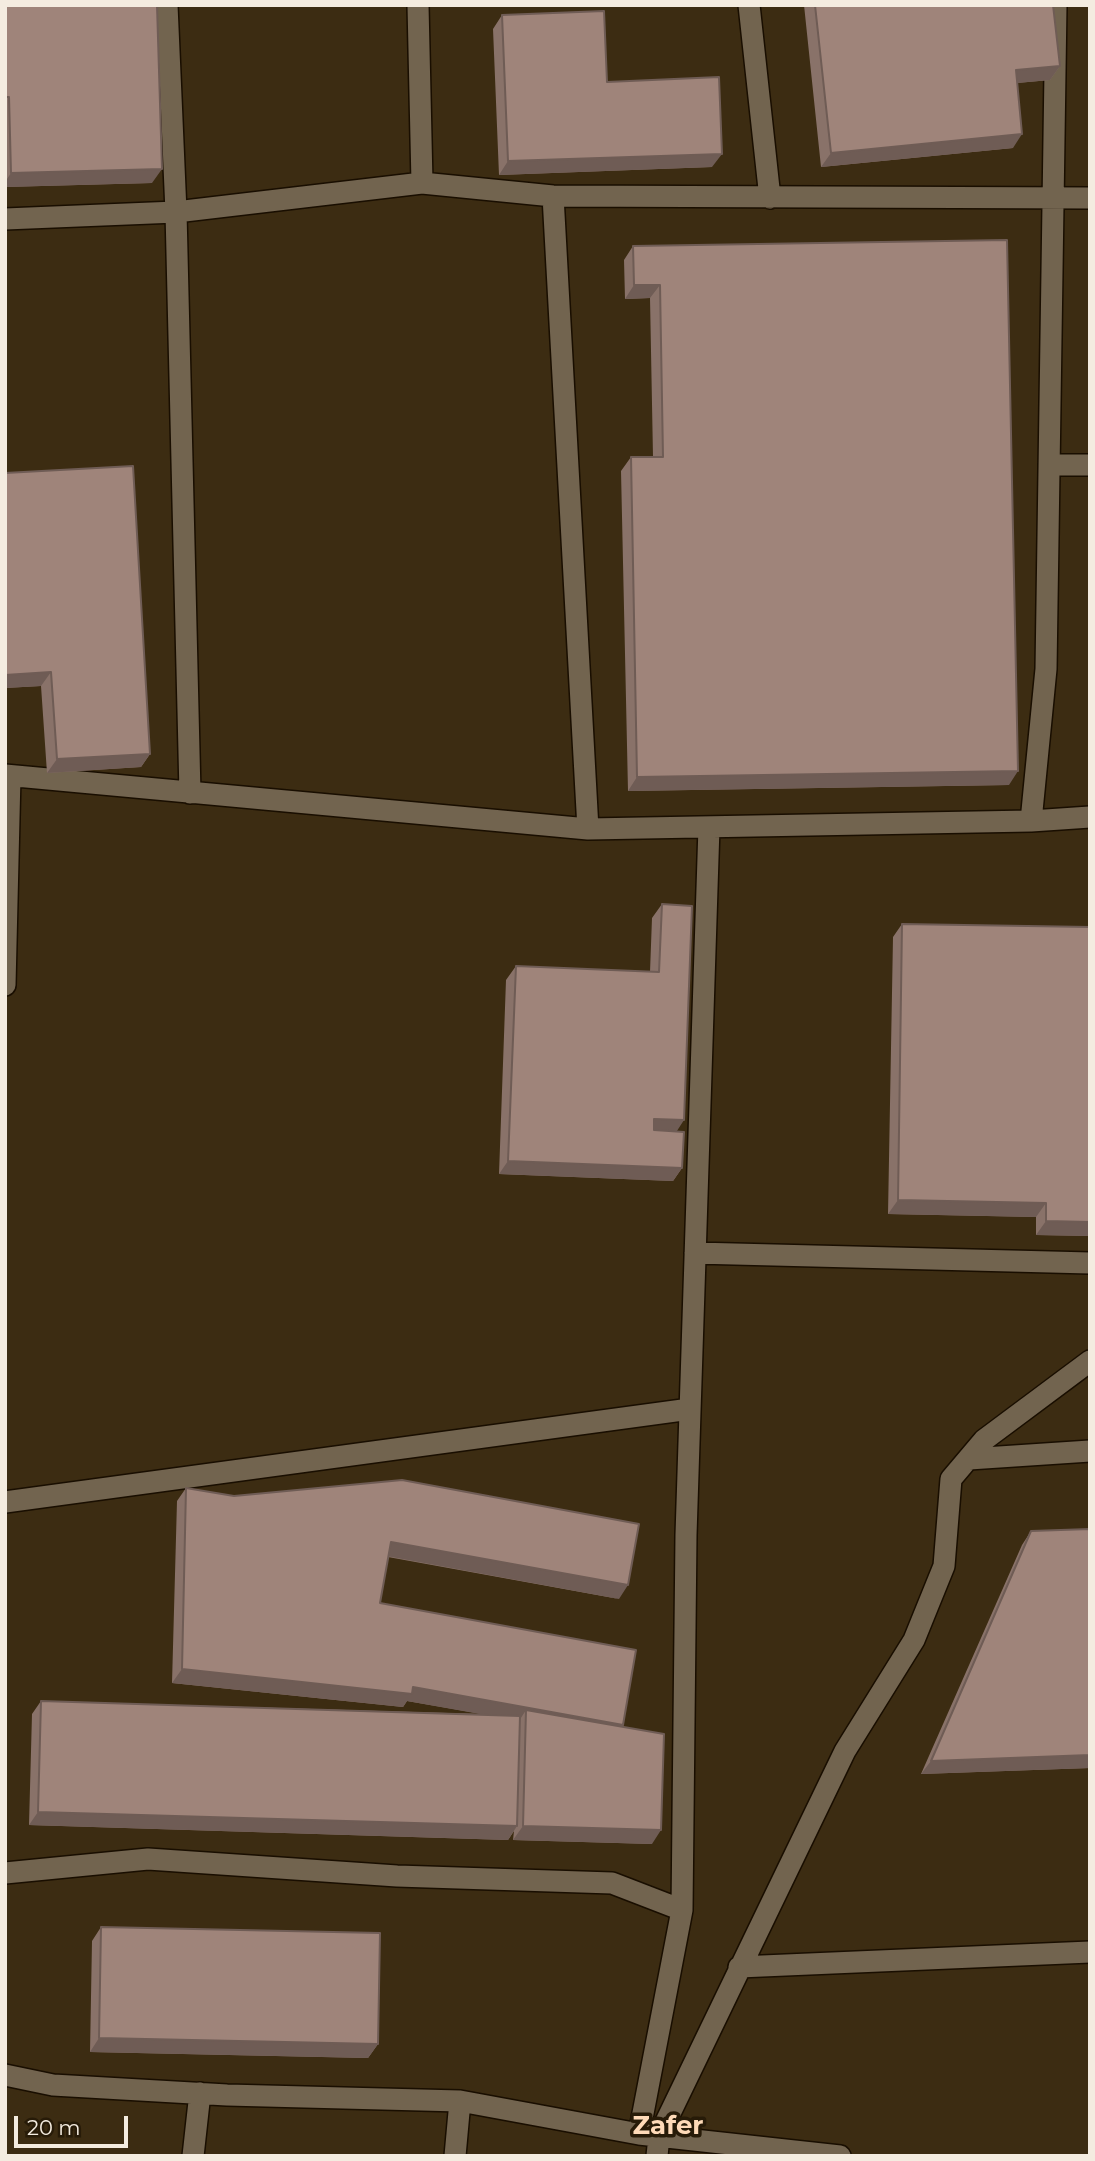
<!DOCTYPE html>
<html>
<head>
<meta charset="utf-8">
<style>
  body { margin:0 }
  #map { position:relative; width:1095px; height:2161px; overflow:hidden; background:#312511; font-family:Montserrat,sans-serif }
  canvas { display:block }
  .frame { position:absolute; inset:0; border:7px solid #f4ece0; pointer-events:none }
  .scale { position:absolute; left:14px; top:2116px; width:114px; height:32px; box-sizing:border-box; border:4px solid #f4ece0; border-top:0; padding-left:9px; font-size:21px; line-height:24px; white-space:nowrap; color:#f4ece0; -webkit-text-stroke:5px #271b08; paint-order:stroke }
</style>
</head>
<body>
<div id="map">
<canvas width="1095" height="2161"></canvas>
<div class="frame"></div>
<div class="scale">20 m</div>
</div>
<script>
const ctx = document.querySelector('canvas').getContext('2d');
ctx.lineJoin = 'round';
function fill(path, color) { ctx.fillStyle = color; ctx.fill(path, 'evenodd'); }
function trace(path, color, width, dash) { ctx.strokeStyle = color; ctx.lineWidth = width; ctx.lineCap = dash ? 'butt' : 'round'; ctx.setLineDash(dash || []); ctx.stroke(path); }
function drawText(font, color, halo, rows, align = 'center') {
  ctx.font = font + ' Montserrat,sans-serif'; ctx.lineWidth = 7; ctx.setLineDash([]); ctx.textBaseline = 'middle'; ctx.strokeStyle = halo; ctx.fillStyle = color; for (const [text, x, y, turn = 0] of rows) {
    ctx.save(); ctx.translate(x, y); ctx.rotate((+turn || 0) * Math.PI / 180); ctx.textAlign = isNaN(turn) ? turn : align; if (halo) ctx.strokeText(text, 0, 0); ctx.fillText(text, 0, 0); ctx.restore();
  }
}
fill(new Path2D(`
  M5,5h1085v2151h-1085z`), '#3c2c12');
const street = new Path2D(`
  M167,5l9,207 14,581
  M418,5l4,178
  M749,5l21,193
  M553,196l35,633
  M5,219l171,-7 246,-29 131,13 537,2
  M1049,465h41
  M5,775l583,54 443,-8 15,-152 10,-664
  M1031,821l59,-4
  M5,985l5,-209
  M695,1253l395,10
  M969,1459l121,-8
  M5,1502l685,-93
  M5,1873l143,-14 249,17 215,7 70,27
  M739,1967l351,-15
  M5,2075l48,10 174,10 233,6 179,33 201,22
  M639,2134l43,-224 4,-375 23,-708
  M193,2156l7,-63
  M455,2156l5,-55
  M657,2156l2,-20 186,-385 69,-111 30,-74 7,-87 33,-39 106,-79`);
trace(street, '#190e00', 24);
trace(street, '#72644f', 21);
fill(new Path2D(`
  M5,5l147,178 -147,4z
  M804,5h249l7,61 -10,14 -33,3 -4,65 -192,19z
  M502,15l105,67 105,85 -213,8 -6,-146z
  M633,246l376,539 -381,6 -7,-320 10,-14h22l-3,-159 -25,1 -1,-39z
  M5,473l145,281 -9,13 -94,6 -6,-87 -36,2z
  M662,904l14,228 6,36 -9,13 -174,-7 7,-194 10,-14 134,6 2,-54z
  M902,924l188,312 -54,-1v-18l-148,-3 5,-277z
  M186,1488l433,111 -231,-42 -8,46 242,123 30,118 -139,-4 1,-9 -6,9 -479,-15 3,-111 9,-13 441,13 -75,-13 -4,6 -231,-24 5,-182z
  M1031,1531l59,237 -169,6 101,-229z
  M101,1927l277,117 -10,14 -278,-6 2,-111z`), '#897269');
fill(new Path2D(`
  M1060,66l-10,14 -44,4 10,-14z
  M1022,134l-9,14 -192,19 10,-14z
  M722,154l-10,13 -213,8 9,-14z
  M162,169l-10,14 -147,4v-5l6,-9z
  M634,285h26l-10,13 -25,1z
  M51,672l-10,14 -36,2v-13z
  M150,754l-9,13 -94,6 10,-14z
  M1018,771l-9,14 -381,6 9,-14z
  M654,1119l30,1 -9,14 -30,-2z
  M508,1161l174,7 -9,13 -174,-7z
  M898,1200l148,3 -10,14 -148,-3z
  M1046,1221l44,1v14l-54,-1z
  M391,1542l237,43 -9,14 -238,-44z
  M182,1669l231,18 210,38 -10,13 -87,-28 -7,11 -112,-20 -4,6 -231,-24z
  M1090,1755v13l-169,6 10,-13z
  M38,1812l479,14 -9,14 -479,-15z
  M523,1826l138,4 -9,14 -139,-4z
  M99,2038l279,6 -10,14 -278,-6z`), '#6f5c55');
const building = new Path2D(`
  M5,5h152l5,164 -151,4 -2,-76h-4z
  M815,5h238l7,61 -44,4 6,64 -191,19z
  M604,11l3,71 112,-5 3,77 -214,7 -6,-146z
  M1007,240l11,531 -381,6 -6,-320h32l-3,-172h-26l-1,-39z
  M133,466l17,288 -93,5 -6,-87 -46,3v-202z
  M662,904l30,2 -8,214 -30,-1v11l30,2 -2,36 -174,-7 8,-195 143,6z
  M902,924l188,3v295l-44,-1v-18l-148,-3z
  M402,1480l237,44 -11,61 -237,-43 -11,61 256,47 -13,75 -210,-38 -1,7 -230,-25 4,-181 48,8z
  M1090,1529v226l-159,6 100,-230z
  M41,1701l479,15 -3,110 -479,-14z
  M526,1710l138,24 -3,96 -138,-4z
  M101,1927l279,6 -2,111 -279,-6z`);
fill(building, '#9f847a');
trace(building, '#6f5c55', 2);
drawText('bold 26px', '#fedab8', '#271b08', [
  ["Zafer",668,2126]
]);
</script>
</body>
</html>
